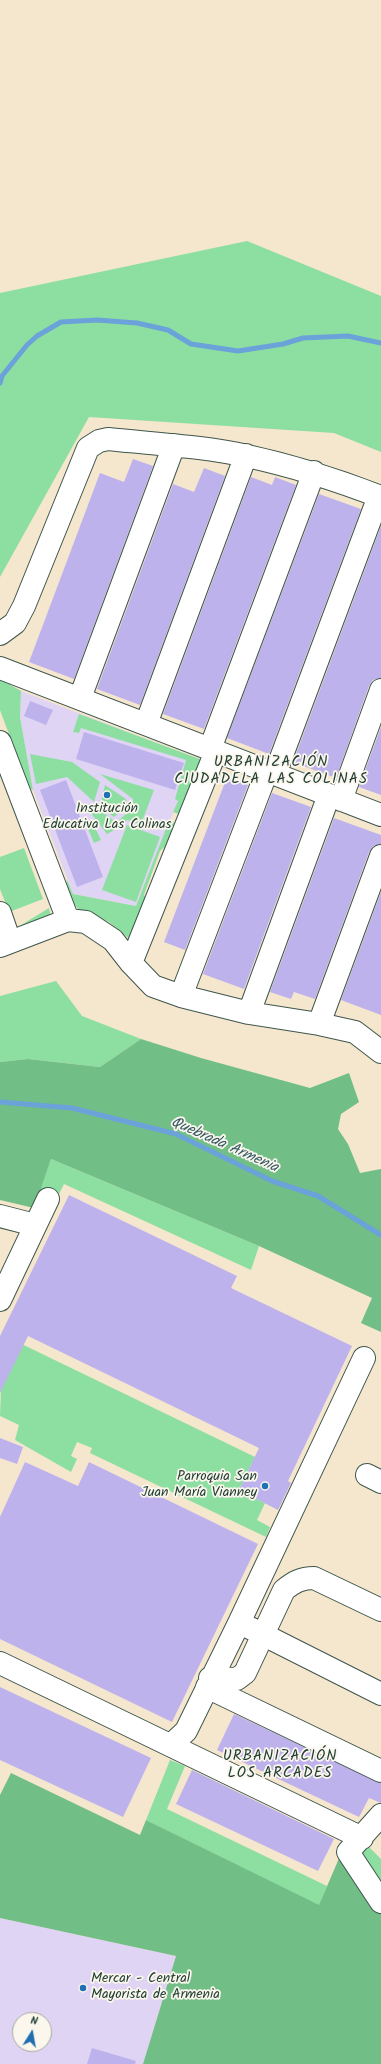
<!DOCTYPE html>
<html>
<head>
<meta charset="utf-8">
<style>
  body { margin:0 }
  #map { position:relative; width:381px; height:2064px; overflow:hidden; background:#f5e6ce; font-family:Kalam,sans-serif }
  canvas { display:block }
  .north { position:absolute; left:12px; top:2012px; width:40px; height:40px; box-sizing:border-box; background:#fbf7ec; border:1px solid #a3ada2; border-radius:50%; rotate:11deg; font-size:11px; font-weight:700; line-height:16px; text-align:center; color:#1f3d34 }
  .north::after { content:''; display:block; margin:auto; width:14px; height:18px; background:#1f6fb2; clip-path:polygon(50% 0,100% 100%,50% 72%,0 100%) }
</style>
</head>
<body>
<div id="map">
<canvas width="381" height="2064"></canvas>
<div class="north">N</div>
</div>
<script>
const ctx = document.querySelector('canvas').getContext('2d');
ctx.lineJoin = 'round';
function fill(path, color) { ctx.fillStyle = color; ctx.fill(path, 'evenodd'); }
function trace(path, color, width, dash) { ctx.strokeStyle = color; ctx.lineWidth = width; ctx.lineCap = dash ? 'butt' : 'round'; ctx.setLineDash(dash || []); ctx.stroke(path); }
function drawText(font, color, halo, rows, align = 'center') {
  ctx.font = font + ' Kalam,sans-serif'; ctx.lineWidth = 3.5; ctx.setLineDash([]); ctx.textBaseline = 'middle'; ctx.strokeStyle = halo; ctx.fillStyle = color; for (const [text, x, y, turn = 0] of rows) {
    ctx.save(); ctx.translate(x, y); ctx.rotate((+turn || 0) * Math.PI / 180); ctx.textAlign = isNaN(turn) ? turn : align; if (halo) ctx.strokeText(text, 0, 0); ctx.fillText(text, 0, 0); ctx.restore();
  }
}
fill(new Path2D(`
  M21,691l174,67 -59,148 -63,-12 -40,-104 -13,-73z
  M0,1918l176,38 -33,108h-143zM20,2020h24v24h-24z`), '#e0d4f4');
fill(new Path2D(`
  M247,241l134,55v156l-47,-19 -245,-16 -89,160v-284z
  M0,679l21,12 -1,26 13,73 -4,-2 -29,-78z
  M79,714l126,47 -21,55 -11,-4 5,-11 -3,-2 11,-39 -105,-32 -2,5 -6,-1z
  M30,754l42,8 28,20 -6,20 -27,-25 -31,7z
  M100,774l54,16 -13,34 -14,-4 -5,6 -3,-6 14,-12v-9z
  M105,785l21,14 1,7 -13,11 -14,-10z
  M95,807l21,15v7l-9,5 -17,-22z
  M169,821l11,4 -12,19 -8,7 -16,44 3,6 -15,40 -23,-19 -31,-13 -14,-19 3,-10 6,14 63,12z
  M92,822l9,18 -7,3 -8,-19z
  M127,825l33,12 -24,65 -34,-12z
  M24,848l19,51 -34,13 -9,-23v-32z
  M49,908l2,9 -38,13z
  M56,981l26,35 59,23 -41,28 -72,-8 -28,3v-66z
  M51,1159l208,87 -8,24 -187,-86 -5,10 -6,-1 -8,4 -7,-3z
  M3,1335l279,135 -30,-7 -13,27 26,13 -8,17 13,7 -4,10 -176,-84 2,-5 -15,-6 -6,14 6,3 -6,13 -56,-32 4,-15 -19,-9z
  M170,1760l15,6 -18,43 160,77 -8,20 -173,-86z
  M357,1846l13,2 11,11v33z`), '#8cdfa1');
fill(new Path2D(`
  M141,1039l60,19 109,30 39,-15 10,29 -18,12 -3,15 10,15 12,29 21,-4v163l-20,-9 11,-25 -113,-52 -208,-87 -17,49 -34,-8v-138l28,-3 72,8z
  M11,1773l129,62 6,-15 173,85 24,-56 38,62v153h-238l33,-108 -176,-38v-123z`), '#71be87');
trace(new Path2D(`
  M0,383l2,-7 25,-31 10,-9 24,-14 36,-2 40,3 31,7 23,14 47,7 45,-7 20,-6 45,-2 33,7
  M0,1102l72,6 104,26 96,47 46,15 63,39`), '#6ba2d9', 5);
fill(new Path2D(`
  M133,459l20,7 -79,213 -45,-17 71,-189 24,9z
  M204,468l21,8 -85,229 -43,-16 76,-205 21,8z
  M251,477l21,8 3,-8 21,8 -92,244 -41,-15z
  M319,494l42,15 -92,245 -42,-16z
  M381,526v152l-8,2 -4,6 -33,92 -43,-16z
  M30,701l23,9 -7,15 -22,-9z
  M381,727v68l-22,-8z
  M84,732l100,31 -9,27 -99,-31z
  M227,777l21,8 -63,165 -21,-8z
  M66,780l37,97 -26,10 -37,-97z
  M272,793l39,14 -67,182 -41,-15z
  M334,818l47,17v9l-8,2 -4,6 -54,147 -21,-7 -3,7 -21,-7z
  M381,892v123l-40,-15z
  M69,1195l168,81 -6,12 121,58 -64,135 3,2 -13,27 -39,-20 20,-42 -231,-112 -28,57v-57z
  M0,1438l23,9 -6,17 -17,-6z
  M25,1462l53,24 11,-24 169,82 -86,178 -172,-83v-122z
  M0,1687l151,71 -28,59 -123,-57z
  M234,1714l147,69v20l-12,-5 -10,19 -142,-67z
  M192,1770l142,69 -16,32 -142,-67z
  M92,2048l44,13 -1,3h-48z`), '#beb2ed');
const minor = new Path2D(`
  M0,634l15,-11 9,-17 64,-158 11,-7 9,-2c46,5 94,7 139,17 46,10 90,24 134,41
  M0,668l381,147
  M80,698l94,-253
  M146,724l100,-269
  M0,742l68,178
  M210,749l104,-277
  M275,774l104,-278
  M341,800l40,-110
  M0,913l10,29
  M0,946l68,-26 18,2 27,18 18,23 22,23 28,10 68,17 70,11 36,8 26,20
  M131,963l85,-212
  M181,996l86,-225
  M249,1013l80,-218
  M319,1024l62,-168
  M0,1216l35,9
  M0,1300l48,-101
  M367,1475l14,7
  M250,1628l131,66
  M0,1663l362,175
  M210,1678l27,1 8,-6 39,-83c10,-8 17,-12 30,-12l67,32
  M207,1687l174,84
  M171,1745l15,-14 53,-108 125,-265
  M381,1815l-33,37 33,50`);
trace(minor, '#3f564b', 24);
trace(minor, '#fff', 22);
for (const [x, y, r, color] of [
  [107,795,4,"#1f6fb2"],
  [265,1486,4,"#1f6fb2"],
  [83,1988,4,"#1f6fb2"]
]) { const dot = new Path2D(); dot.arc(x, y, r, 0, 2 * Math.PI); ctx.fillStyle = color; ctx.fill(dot); trace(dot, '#fbf7ec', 1.5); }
drawText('14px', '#1f3d34', '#fbf7ec', [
  ["Institución",107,810],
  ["Educativa Las Colinas",107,826],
  ["Parroquia San",257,1478,"right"],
  ["Juan María Vianney",257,1494,"right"],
  ["Mercar - Central",91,1980,"left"],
  ["Mayorista de Armenia",91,1996,"left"]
]);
ctx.letterSpacing = '1px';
drawText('15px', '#1f3d34', '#fbf7ec', [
  ["URBANIZACIÓN",271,763],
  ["CIUDADELA LAS COLINAS",271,780],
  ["URBANIZACIÓN",280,1757],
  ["LOS ARCADES",280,1774]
]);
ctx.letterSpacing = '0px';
drawText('italic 15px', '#365b66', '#fbf7ec', [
  ["Quebrada Armenia",224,1146,24]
]);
</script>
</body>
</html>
